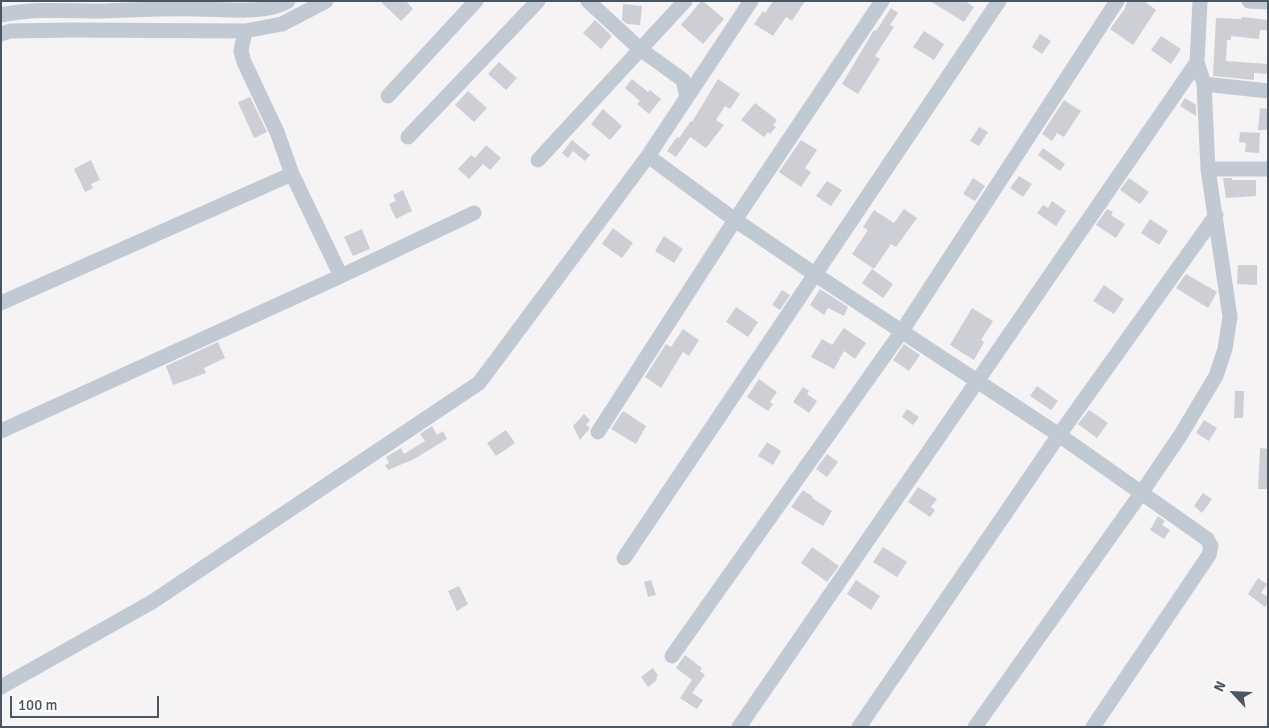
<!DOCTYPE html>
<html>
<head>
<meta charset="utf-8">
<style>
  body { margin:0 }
  #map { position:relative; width:1269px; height:728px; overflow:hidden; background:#f5f3f3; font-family:Signika,sans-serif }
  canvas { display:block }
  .frame { position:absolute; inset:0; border:2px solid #4a5661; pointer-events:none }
  .north { position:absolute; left:1209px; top:668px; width:50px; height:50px; -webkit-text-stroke:4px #fff; paint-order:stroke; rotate:295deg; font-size:14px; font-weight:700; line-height:20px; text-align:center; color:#4a5661 }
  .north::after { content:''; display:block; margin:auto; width:18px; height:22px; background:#4a5661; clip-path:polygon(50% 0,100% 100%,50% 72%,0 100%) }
  .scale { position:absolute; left:10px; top:696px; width:149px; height:22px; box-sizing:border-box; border:2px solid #4a5661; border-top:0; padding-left:6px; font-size:15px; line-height:18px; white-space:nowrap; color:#4a5661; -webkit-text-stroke:4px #fff; paint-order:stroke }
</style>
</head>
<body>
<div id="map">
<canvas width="1269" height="728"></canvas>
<div class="frame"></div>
<div class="north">N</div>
<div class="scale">100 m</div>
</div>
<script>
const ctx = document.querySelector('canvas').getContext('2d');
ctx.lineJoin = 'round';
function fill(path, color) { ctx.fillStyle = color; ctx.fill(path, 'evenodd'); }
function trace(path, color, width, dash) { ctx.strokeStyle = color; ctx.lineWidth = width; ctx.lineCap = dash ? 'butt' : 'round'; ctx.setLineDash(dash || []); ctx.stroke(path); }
fill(new Path2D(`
  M380,1h26l7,8 -12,12z
  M701,1h2l21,18 -21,25 -22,-19z
  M773,1h32l-13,20 -6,-4 -13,19 -19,-12 9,-13 2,2z
  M930,1h35l9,6 -10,15z
  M1128,1h16l12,9 -23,35 -23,-16 16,-22 -1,-1z
  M623,4l19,2 -2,19 -13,-1 -5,-4z
  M891,8l7,5 -8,12 4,2 -19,29 5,3 -22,35 -16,-10 32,-54 2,1z
  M1242,17l26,3v10h-8l-1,9 -28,-3v4h-4l-1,21 42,3v10l-14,-1v7l-41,-4 3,-58 25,1z
  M595,20l17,16 -11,13 -18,-16z
  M924,31l20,13 -10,16 -21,-13z
  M1040,34l11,7 -9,13 -10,-7z
  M1161,36l20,13 -10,15 -20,-14z
  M499,62l18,16 -11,12 -18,-16z
  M632,79l16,13 2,-2 11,9 -12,15 -12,-10 3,-3 -15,-13z
  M718,79l22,15 -10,15 -5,-3 -9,14 8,5 -18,23 -16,-11 -14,20 -9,-6 10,-14 2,1 12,-17 1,1z
  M468,91l19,17 -13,14 -19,-17z
  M250,97l17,35 -13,6 -16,-36z
  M1185,98l11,7v11l-16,-10z
  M1064,100l17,11 -17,26 -7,-4 -5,8 -10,-7z
  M755,103l22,17 -4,5 3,2 -6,7 -2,-2 -4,5 -23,-17z
  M1260,108l8,1v21h-10z
  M603,109l19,17 -12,14 -19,-16z
  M979,127l9,5 -9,14 -9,-5z
  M1240,132l20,1 -1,20 -14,-1 1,-9 -7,-1z
  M572,140l18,15 -5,6 -12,-10 -5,7 -6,-5z
  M801,140l16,10 -12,18 6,4 -10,15 -22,-15z
  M486,145l15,13 -11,12 -7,-6 -14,15 -11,-10 13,-14 4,3z
  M1043,148l22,16 -5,7 -22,-16z
  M91,160l9,20 -9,4 2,4 -8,4 -11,-23z
  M1019,176l13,8 -9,13 -13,-9z
  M973,178l12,8 -10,15 -12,-7z
  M1129,178l20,14 -9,12 -20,-14z
  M1223,178h9v2h24v16l-30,2z
  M827,181l15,9 -11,16 -15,-10z
  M403,190l9,21 -16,8 -7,-15 7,-3 -3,-6z
  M1052,201l14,10 -10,15 -19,-13 6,-8 5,3z
  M904,209l13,9 -21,29 -5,-3 -17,25 -22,-15 16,-24 -5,-3 11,-17 20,13z
  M1107,209l6,3 -2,3 14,9 -9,14 -20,-13z
  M1150,219l18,12 -9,14 -18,-12z
  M613,228l20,15 -11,15 -20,-14z
  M362,229l8,20 -17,7 -9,-19z
  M664,236l19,13 -9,14 -19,-12z
  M1238,265h19v20l-20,-1z
  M872,269l21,15 -10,14 -21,-15z
  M1186,274l31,18 -9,16 -32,-20z
  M1104,285l20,14 -10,15 -21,-13z
  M820,289l28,18 -4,9 -16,-8 -4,7 -14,-10z
  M782,290l8,5 -10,15 -8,-5z
  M736,307l22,15 -10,15 -22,-15z
  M972,308l21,13 -12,19 3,2 -10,18 -24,-15z
  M844,328l22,15 -11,16 -11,-8 -10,18 -23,-12 11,-18 10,6z
  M683,329l16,11 -10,16 -6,-4 -22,36 -16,-11 21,-33 5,3z
  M218,342l7,16 -21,10 2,5 -33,12 -7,-19z
  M904,344l16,11 -11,16 -16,-11z
  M759,379l18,13 -7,10 3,2 -5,7 -21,-14z
  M1037,386l21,15 -7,9 -21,-14z
  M803,387l6,4 -2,3 10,7 -8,12 -16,-11z
  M1235,391h9l-1,27h-9z
  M907,409l12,8 -6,8 -11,-8z
  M1089,410l19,13 -11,15 -19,-14z
  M623,411l23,15 -10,18 -25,-15z
  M584,414l6,6 -4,5 4,3 -10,12 -7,-14z
  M1204,420l13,8 -8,13 -13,-8z
  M432,426l5,9 6,-4 4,8 -33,20 -26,11 -3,-5 4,-2 -3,-6 15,-9 3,6 21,-13 -5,-7z
  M506,430l9,13 -19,13 -9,-13z
  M767,442l14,9 -8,14 -15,-9z
  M1260,448l8,1v40h-10z
  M827,454l11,8 -11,15 -11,-8z
  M918,487l19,12 -6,8 4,3 -5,7 -22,-15z
  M803,490l10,7 -1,1 20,13 -9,15 -32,-19z
  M1203,493l9,6 -10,14 -8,-7z
  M1158,516l7,5 -3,4 8,5 -6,9 -14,-9z
  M812,547l27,19 -12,16 -26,-19z
  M883,547l24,15 -10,15 -24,-15z
  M1258,578l9,6 -6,9 7,4v5l-3,5 -17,-13z
  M651,580l5,15 -8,2 -4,-15z
  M856,580l24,16 -9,14 -24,-16z
  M459,586l9,18 -11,7 -9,-20z
  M685,655l17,13 -2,3 5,4 -13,18 11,7 -6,9 -17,-11 12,-18 -16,-12z
  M653,668l5,8 -2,2 1,2 -9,7 -7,-10z`), '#cdcfd5');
trace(new Path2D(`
  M588,1l52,48 43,31 4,17
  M1249,1l19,1
  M1,15c34,-7 70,-4 104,-4 31,-1 61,-3 92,-2 27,0 68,6 91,-8
  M245,31l-4,20 3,11 33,70 15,42 49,102
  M1,34l9,-3 62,-1 173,1 37,-7 44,-23
  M1204,84l64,7
  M388,96l88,-95
  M408,137l130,-136
  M648,156l87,64 81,55 243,160 148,104 4,7 -2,9 -116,172
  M538,160l147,-159
  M1208,169h60
  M1,303l291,-129
  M1,431l340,-155 133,-63
  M598,432l137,-212 147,-219
  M624,558l375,-557
  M672,656l230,-325 215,-330
  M1,687l151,-85 327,-219 169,-227 103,-155
  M739,727l458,-665
  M859,727l200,-292 157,-220
  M975,727l167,-235 38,-56 36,-60 9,-27 5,-32 -22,-148 -4,-85 -7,-22 3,-61`), '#c1cad2', 15);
</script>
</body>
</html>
